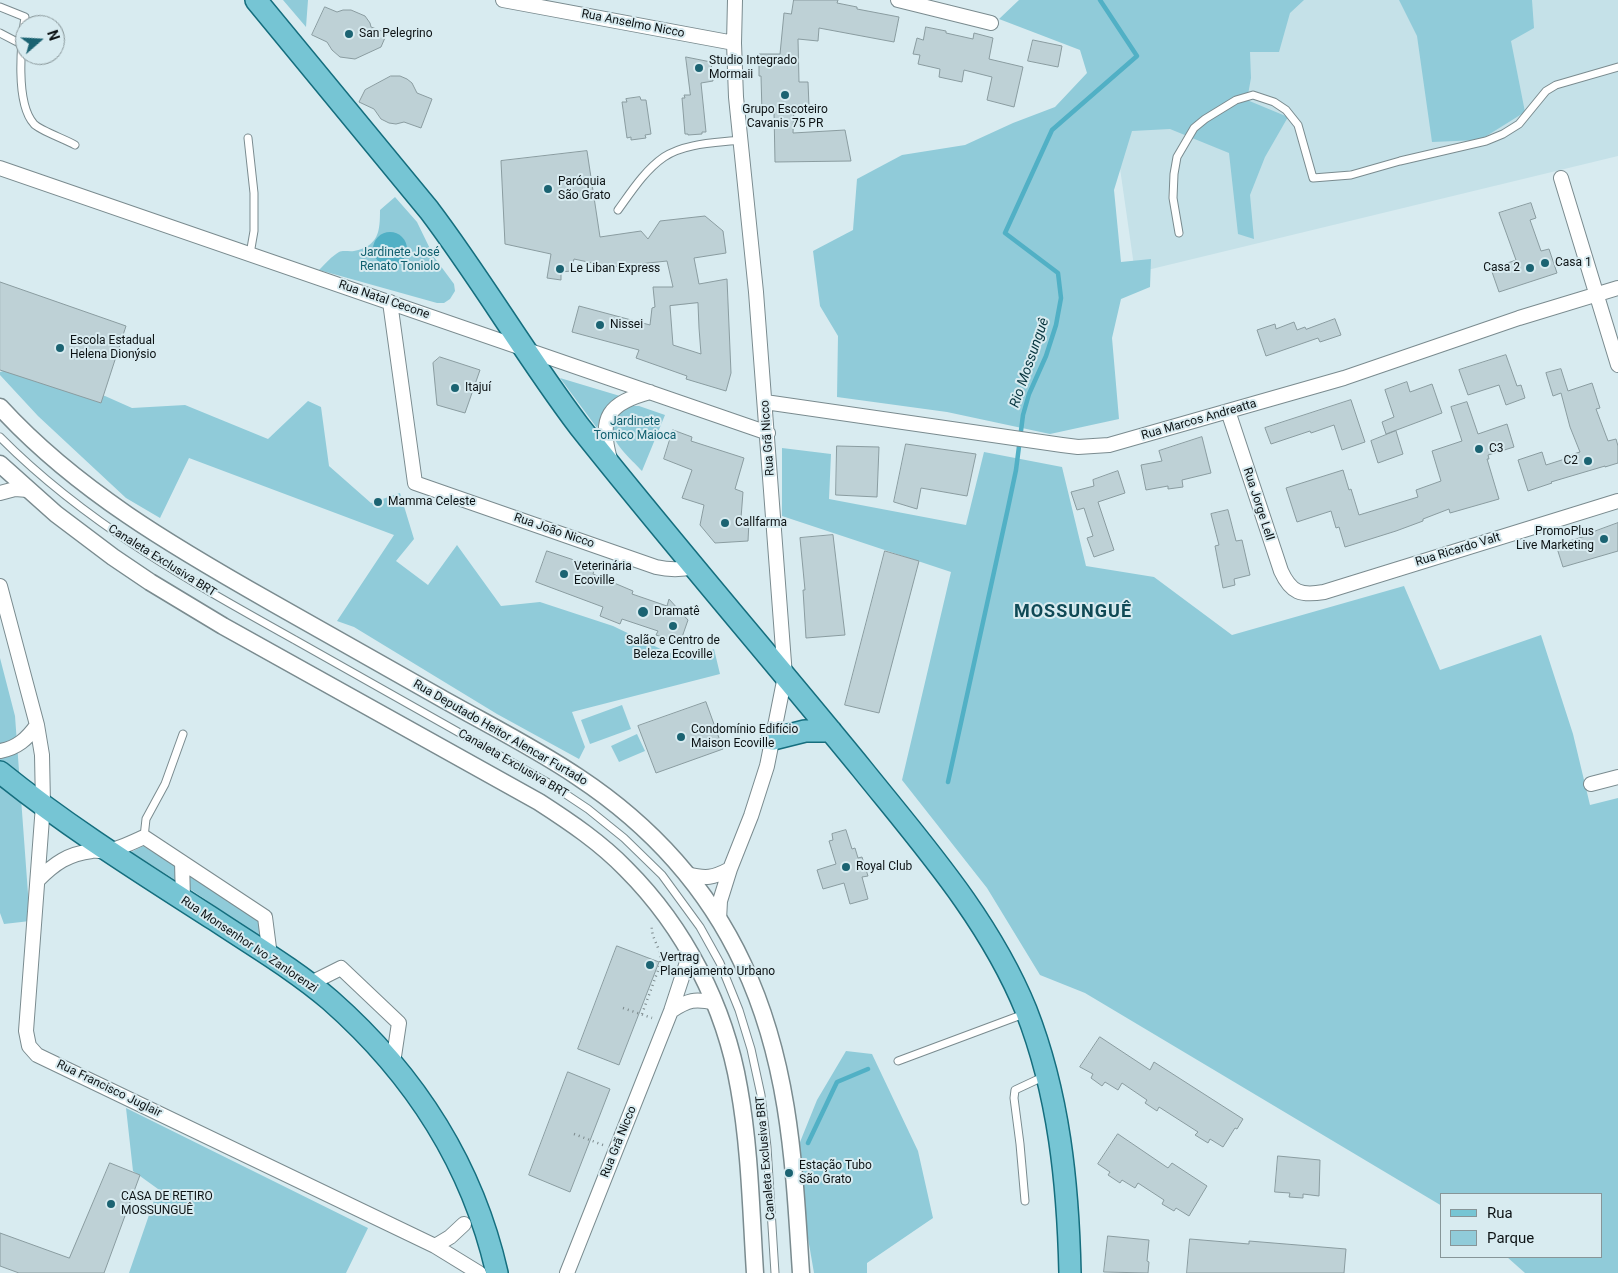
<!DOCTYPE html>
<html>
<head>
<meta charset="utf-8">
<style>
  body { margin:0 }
  #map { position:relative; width:1618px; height:1273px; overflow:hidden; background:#d8ebf0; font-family:Roboto,sans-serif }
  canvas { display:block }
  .legend { position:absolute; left:1440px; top:1193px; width:162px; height:65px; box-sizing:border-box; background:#d8ebf0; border:1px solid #879598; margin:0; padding:6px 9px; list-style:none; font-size:15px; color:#0d1315 }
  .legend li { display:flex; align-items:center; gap:10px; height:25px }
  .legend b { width:25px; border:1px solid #879598 }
  .north { position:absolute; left:15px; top:15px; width:50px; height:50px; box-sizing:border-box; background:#d8ebf0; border:1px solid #879598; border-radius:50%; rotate:71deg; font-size:14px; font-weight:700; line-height:20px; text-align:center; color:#0d1315 }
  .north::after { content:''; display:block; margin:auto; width:18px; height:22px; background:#1b6372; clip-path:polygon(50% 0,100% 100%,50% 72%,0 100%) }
</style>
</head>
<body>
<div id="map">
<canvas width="1618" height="1273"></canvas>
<ul class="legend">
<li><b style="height:6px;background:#76c5d4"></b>Rua</li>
<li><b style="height:14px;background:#90cbd9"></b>Parque</li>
</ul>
<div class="north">N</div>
</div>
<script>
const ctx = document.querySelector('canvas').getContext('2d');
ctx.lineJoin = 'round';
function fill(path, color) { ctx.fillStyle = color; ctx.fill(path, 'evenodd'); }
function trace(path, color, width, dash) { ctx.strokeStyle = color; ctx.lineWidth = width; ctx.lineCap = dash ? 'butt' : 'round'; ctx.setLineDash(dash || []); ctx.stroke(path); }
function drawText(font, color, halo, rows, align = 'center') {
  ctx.font = font + ' Roboto,sans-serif'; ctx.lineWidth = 4; ctx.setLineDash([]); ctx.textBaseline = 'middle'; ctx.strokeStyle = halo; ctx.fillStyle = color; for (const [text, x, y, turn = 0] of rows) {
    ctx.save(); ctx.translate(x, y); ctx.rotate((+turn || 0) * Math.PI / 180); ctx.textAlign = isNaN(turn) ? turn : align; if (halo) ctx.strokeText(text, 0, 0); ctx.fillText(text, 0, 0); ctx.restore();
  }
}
fill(new Path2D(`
  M1296,0h322v156l-483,117 -35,-244z`), '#c5e1e8');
fill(new Path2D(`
  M283,0h25l-2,27z
  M1019,0h285l-14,13 -11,39h-29l1,26 -4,22 41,17 -23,40 -15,38 4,44 -16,-5 -9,-81 -59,-24 -38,2 -18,59 7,72 30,-3 -1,28 -29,12 -9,39 7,81 -69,15 -103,-22 -110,-15 1,-61 -18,-30 -7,-55 40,-21 4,-51 45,-24 63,-10 48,-22 42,-16 32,-34 -7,-23 -81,-31z
  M1399,0h133l2,28 -23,13 14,71 -45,28 -48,2 -15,-106z
  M395,197l22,25 17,35 20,27 1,7 -5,8 -6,4h-7l-118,-33c6,-6 13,-14 20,-18 4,-2 11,0 15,-1 25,-5 26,-20 26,-41z
  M20,366l85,30 27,12 53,-3 83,34 40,-38 13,6 8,59 42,37 29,-10 14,46 -18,22 32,24 29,-40 44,61 39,-4 73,24 56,27 30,2 15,-6 6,25 -148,38 13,35 -6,12 -82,-45 -143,-87 -17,-6 57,-86 -205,-77 -29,60 -34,-20 -88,-82 -38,-41v-3z
  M560,378l60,18c-13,10 -17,17 -23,32z
  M630,406h9l26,9 -23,56c-19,-21 -49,-42 -12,-65z
  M782,448l49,6 -2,45 137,26 18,-73 78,15 24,99 68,11 78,58 172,-49 36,84 101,-35 32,99 17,71 28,-7v475h-93l-18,-16h95v-63h-160v12l-357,-213 -45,-18 -53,-87 -85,-108 49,-208 -169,-56z
  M0,658l15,58 15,205 -26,3 -4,-11z
  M622,705l9,24 -41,15 -9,-24z
  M637,734l8,17 -26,11 -8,-16z
  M143,846l34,21v14l-46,-29z
  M190,875l74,49 2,17 -76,-52z
  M846,1051l26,3 46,97 15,67 -66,45v10h-53l-20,-116 23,-57z
  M126,1108l242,120 -22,45h-217l29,-84 -25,-18z`), '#90cbd9');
fill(new Path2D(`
  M373 249a17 17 0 1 1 34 0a17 17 0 1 1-34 0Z`), '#51b0c5');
trace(new Path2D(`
  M948,782l60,-274 8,-38 7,-55 6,-21 17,-38 10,-31 5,-27 -3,-25 -53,-40 47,-103 85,-74 -37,-56
  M808,1143l29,-61 31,-13`), '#51b0c5', 4.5);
const building = new Path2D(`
  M794,0h44l-1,3 20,4v2l42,8 -5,25 -75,-14 -1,13 -20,-2 1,43h9l1,24h-15l-1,27 52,-3 6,31 -76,1 -1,-50 -12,1 -1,-37h-2v-22h21l4,-41 7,1z
  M325,7l12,5 6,-2h8l14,6 5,7 1,4 16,6 -6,14 -26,12 -15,-2 -8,-7 -5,-8 -15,-7z
  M926,27l20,4v2l27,6 1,-6 19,5 -4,21 34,8 -9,40 -27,-7 5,-23 -28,-7 -2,12 -23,-5 1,-8 -22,-5 2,-9 -7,-1 4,-16 6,2z
  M1033,40l29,6 -4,21 -30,-6z
  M686,57l25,5 2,19 -12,2 5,49h-4v2l-14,1v-1h-3l-3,-36h3l-1,-3h6z
  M391,76h9l7,3 5,4 5,10 15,6 -11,29 -17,-6 -8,2 -7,-1 -8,-4 -7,-10 -15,-7 6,-12z
  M640,97l1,3h5l5,34 -6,1 1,3 -15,2v-3l-4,1 -5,-36h5l-1,-3z
  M587,151l13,86 41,-6 7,8 12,-18 45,-5 18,15 3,22 -32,5 5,26 28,-5 4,94 -5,18 -40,-12 1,-3 -51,-18 3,-8 -67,-18 7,-26 71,19 2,-17 3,-1 -2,-20h20l-6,-26 -56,6 -37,-8 -3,12 -10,1v8l-14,-2 4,-24 -46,-10 -4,-83zM698,303l1,25 2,26 -28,-9 -3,-39z
  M1531,203l5,15 -6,2 11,31 8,-2 8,24 -58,19 -8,-23 25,-9 -17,-47z
  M0,282l126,44 -25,77 -101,-33z
  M1335,319l6,16 -21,7 -2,-4 -52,18 -9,-26 18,-6 1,5 18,-7 3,8 8,-3 1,2z
  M1506,355l11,31 4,-1 4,13 -19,7 -7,-20 -31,10 -9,-25z
  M440,357l40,13 -15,43 -28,-8 -4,-42z
  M1561,369l7,22 24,-8 8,25 -4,1 12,32 8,-2 2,7v17l-13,4v-1l-54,16 1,1 -24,8 -10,-31 24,-8 4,13 22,-7 -1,-2 13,-4 -10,-25 -9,-34 -8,3 -7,-23z
  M1407,382l3,10 22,-8 10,29 -56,21 -4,-12 12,-5 -9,-27z
  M1351,400l14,42 -23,8 -8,-25 -23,8 -1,-2 -39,13 -6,-16z
  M1467,402l11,32 29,-10 7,23 -26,8 1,4h-2l12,40 -49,14 -1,-4 -26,10v2l-27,10 -51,16 -6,-20 -3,1 -5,-17 -34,11 -11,-34 57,-18 6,20 2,-1 8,26 59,-18 -2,-7 25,-9 -9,-30 30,-10 -11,-34z
  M673,430l19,7 -1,4 53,17 -9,31 8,3 -2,26 8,3 -1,20 -33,2 -15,-18 4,-20 -22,-7 10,-28 -28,-11z
  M1396,431l7,23 -25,9 -7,-22z
  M1202,437l9,36 -29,7 1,7 -15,2v-3l-22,4 -5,-25 21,-4 -3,-10z
  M906,444l70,10 -9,42 -46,-8 -4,21 -23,-7z
  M837,446l42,1 -2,50 -41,-2z
  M1118,471l7,22 -27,9 16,48 -20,7 -7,-19 6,-2 -9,-28 -7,2 -6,-18 23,-6 -1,-6z
  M1228,510l8,31 6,-1 8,35 -16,4 1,6 -12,3 -8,-42 4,-1 -8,-31z
  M1618,523v28l-55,16 -7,-22 33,-10 -1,-1z
  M833,535l12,100 -39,3 -3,-48h2l-5,-52z
  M547,551l48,16 -2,7 40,17 -1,3 35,12 2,-7 19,21 -8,23 -24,-8 2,-4 -36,-12 -2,5 -20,-8 3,-9 -67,-25z
  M885,551l34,10 -40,152 -34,-8z
  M706,702l17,47 -67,24 -18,-47z
  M846,830l6,19 3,-1 3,10 4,-1 6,19 -6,1 6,22 -18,5 -6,-21 -21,6 -6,-19 19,-6 -7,-23 4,-1 -1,-6z
  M617,946l42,16 -40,103 -41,-16z
  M1100,1037l50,33 4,-8 89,57 -6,10 -2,-1 -12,19 -13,-8 -2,4 -13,-8 3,-3 -39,-25 -2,4 -12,-8 2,-3 -25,-17 -4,7 -13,-8 -3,4 -11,-8 2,-4 -13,-7z
  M568,1072l42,17 -40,103 -41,-17z
  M1118,1134l50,34 4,-5 35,23 -18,30 -13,-8 -2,3 -12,-7 2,-4 -26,-17 -3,5 -13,-8 -2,3 -12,-8 2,-3 -12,-8z
  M1278,1156l42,4 -1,36 -16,-2v4l-14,-1 1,-4 -15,-1z
  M110,1163l30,12 -36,98h-85l-19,-7v-33l69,25z
  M1108,1236l41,4 -2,21 2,1 -1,11 -44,-1z
  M1190,1239l59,5v-3l97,8 -2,24h-157z`);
fill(building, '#bed1d6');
trace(building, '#8a9ca0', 1);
const service = new Path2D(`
  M0,7l25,10c-4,26 -10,86 9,107 5,6 33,16 41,21
  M0,33l21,11
  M248,138l6,55v38l-4,23
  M618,210c13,-18 27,-40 46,-53 21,-14 52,-14 76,-17
  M1179,233l-6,-35 1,-24 3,-17 17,-29 11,-9 31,-19 17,-5 21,7 12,8 12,15 15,53 38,-3 49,-14 86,-20 17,-7 16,-10 27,-33 10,-6 62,-18
  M0,437c85,86 191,145 295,203 86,49 172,97 257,145l36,24 36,29 38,37 38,52 20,36 19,47 12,39 10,46 6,52 8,126
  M144,837l2,-18 19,-35 18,-50
  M898,1061l126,-47
  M1025,1201l-5,-57 -6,-46 1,-8 30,-14`);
const minor = new Path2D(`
  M503,0l231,43
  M898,0l93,23
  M0,168l768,265
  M1561,178l57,187
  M390,302l25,181 241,84c13,3 25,3 38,0
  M765,402l297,43 16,2 31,-2 235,-67 175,-60 99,-30
  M1228,411l53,160c10,22 20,25 43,21l294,-91
  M610,459c-12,-42 -1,-56 40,-67
  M0,493l15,-4 13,1
  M0,586l37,139 5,30 1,50 -17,226 3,15 8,9 398,191 44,27
  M0,751c17,-3 27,-12 37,-26
  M1591,784l27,-7
  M182,862l1,38
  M687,874c19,5 26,4 43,-5
  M38,880c17,-17 30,-26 54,-29 5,-1 10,1 15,0 12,-2 26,-9 37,-14l121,80 5,39
  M719,920l1,-19 10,-32 21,-53 16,-50 18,-90 -29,-384 -20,-195 -2,-54 1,-43
  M309,984l32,-16 58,55 -6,40
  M671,1011c17,-11 24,-13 44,-8
  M435,1246l15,-9 14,-13
  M567,1273l104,-262 19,-58`);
const tertiary = new Path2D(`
  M0,407c76,83 174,140 271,195 57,32 114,64 170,96 46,26 94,50 137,79 71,47 129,110 165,187 47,100 51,202 58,309
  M0,464l56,50 57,43 37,25 73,44 316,176c31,20 62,41 87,67 59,59 99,137 113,219 11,61 12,123 16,185`);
const primary = new Path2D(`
  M256,0l173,210c53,70 97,146 150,216 92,116 189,228 283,343 61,76 127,150 164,241 33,84 42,174 44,263
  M773,739l32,-8h26
  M0,772c68,55 142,101 215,148 39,26 80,50 115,80 84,74 142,163 167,273`);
trace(service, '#7a8b8f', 9);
trace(minor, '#7a8b8f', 16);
trace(tertiary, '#7a8b8f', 19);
trace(primary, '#156e7e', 24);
trace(new Path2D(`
  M623,1008l29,10
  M642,1014l18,-49c3,-18 -10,-25 -8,-41
  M574,1134l29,11`), '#7c898c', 2.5, [1, 4]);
trace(service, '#fff', 7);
trace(minor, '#fff', 14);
trace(tertiary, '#fff', 16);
trace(primary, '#76c5d4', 21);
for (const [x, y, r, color] of [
  [349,34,5,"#1b6372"],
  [699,68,5,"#1b6372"],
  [785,95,5,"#1b6372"],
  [548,189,5,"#1b6372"],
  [1545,263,5,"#1b6372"],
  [1530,268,5,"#1b6372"],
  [560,269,5,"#1b6372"],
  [600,325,5,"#1b6372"],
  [60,348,5,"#1b6372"],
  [455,388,5,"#1b6372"],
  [1479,449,5,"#1b6372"],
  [1588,461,5,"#1b6372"],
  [378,502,5,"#1b6372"],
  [725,523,5,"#1b6372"],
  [1604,539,5,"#1b6372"],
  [564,574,5,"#1b6372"],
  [643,612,6,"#1b6372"],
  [673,626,5,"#1b6372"],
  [681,737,5,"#1b6372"],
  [846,867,5,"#1b6372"],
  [650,965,5,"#1b6372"],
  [789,1173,5,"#1b6372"],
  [111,1204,5,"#1b6372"]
]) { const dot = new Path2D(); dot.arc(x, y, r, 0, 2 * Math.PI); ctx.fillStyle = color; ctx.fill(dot); trace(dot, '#d8ebf0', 2); }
drawText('12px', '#0d1315', '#d8ebf0', [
  ["Rua Anselmo Nicco",633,24,11],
  ["Rua Natal Cecone",384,300,19],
  ["Rua Marcos Andreatta",1199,420,-16],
  ["Rua Grã Nicco",768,438,-94],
  ["Rua Jorge Lell",1258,504,72],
  ["Rua João Nicco",554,531,19],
  ["Rua Ricardo Valt",1458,550,-17],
  ["Canaleta Exclusiva BRT",162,561,32],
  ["Rua Deputado Heitor Alencar Furtado",500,733,30],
  ["Canaleta Exclusiva BRT",513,764,30],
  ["Rua Monsenhor Ivo Zanlorenzi",249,945,34],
  ["Rua Francisco Juglair",109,1089,26],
  ["Rua Grã Nicco",619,1142,-68],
  ["Canaleta Exclusiva BRT",766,1158,-95]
]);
drawText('12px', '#0d1315', '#d8ebf0', [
  ["San Pelegrino",359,34],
  ["Studio Integrado",709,61],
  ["Mormaii",709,75],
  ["Grupo Escoteiro",785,110,"center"],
  ["Cavanis 75 PR",785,124,"center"],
  ["Paróquia",558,182],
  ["São Grato",558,196],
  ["Casa 1",1555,263],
  ["Casa 2",1520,268,"right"],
  ["Le Liban Express",570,269],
  ["Nissei",610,325],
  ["Escola Estadual",70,341],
  ["Helena Dionýsio",70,355],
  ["Itajuí",465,388],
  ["C3",1489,449],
  ["C2",1578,461,"right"],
  ["Mamma Celeste",388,502],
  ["Callfarma",735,523],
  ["PromoPlus",1594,532,"right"],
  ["Live Marketing",1594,546,"right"],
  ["Veterinária",574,567],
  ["Ecoville",574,581],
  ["Dramatê",654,612],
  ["Salão e Centro de",673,641,"center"],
  ["Beleza Ecoville",673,655,"center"],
  ["Condomínio Edifício",691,730],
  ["Maison Ecoville",691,744],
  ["Royal Club",856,867],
  ["Vertrag",660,958],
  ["Planejamento Urbano",660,972],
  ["Estação Tubo",799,1166],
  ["São Grato",799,1180],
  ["CASA DE RETIRO",121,1197],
  ["MOSSUNGUÊ",121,1211]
], 'left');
drawText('12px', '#105f6e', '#d8ebf0', [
  ["Jardinete José",400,253],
  ["Renato Toniolo",400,267],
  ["Jardinete",635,422],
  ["Tomico Maioca",635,436]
]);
drawText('italic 14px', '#07353e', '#d8ebf0', [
  ["Rio Mossunguê",1030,363,-71]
]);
ctx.letterSpacing = '1px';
drawText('bold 18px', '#0f4955', '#d8ebf0', [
  ["MOSSUNGUÊ",1073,612]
]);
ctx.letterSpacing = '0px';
</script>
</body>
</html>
